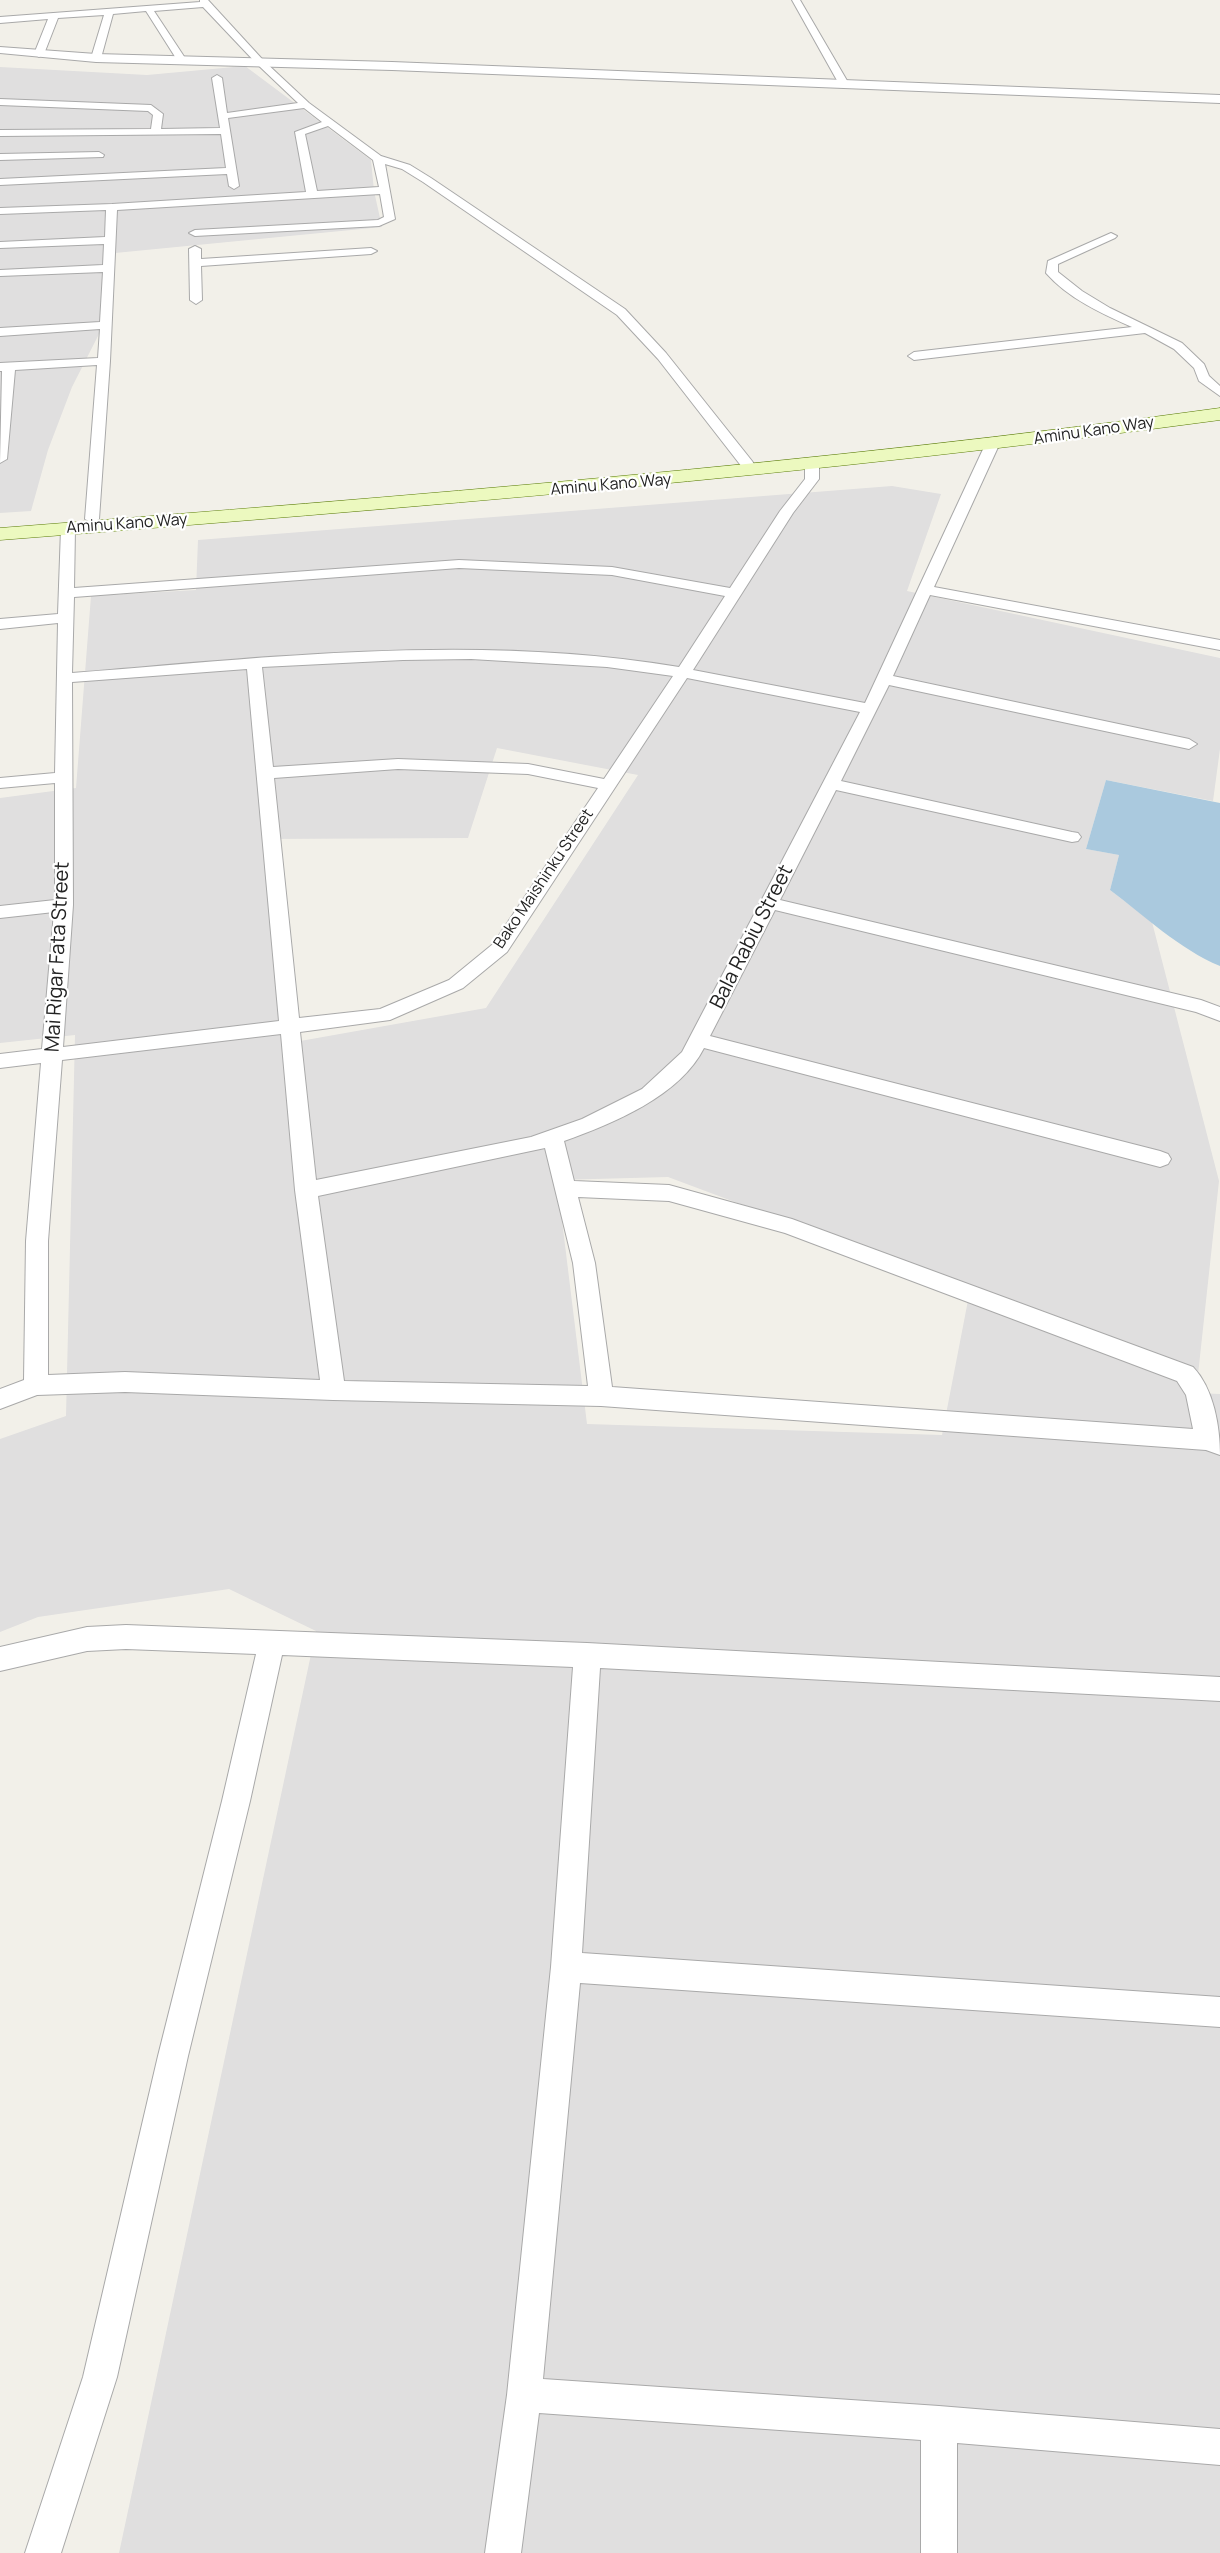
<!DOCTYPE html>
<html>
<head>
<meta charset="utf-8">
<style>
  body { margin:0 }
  canvas { display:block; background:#f2f0e9 }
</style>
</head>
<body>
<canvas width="1220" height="2553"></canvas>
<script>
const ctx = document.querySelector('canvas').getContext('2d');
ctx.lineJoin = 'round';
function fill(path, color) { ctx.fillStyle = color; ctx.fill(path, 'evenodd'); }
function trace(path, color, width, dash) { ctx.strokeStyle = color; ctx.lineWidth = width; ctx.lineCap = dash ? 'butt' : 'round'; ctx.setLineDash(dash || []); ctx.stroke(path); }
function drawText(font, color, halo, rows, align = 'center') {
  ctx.font = font + ' Manrope,sans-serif'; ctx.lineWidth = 4.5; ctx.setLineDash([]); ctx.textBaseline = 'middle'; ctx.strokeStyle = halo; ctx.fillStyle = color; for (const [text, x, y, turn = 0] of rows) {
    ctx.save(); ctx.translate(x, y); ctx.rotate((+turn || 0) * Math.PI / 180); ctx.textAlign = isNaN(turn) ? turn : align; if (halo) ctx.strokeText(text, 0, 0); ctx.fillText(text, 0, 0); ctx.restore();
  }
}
fill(new Path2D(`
  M245,66l126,94 3,31 8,36 -267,26 -6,55 -10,26 -27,53 -24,63 -17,61 -31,2v-446l147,8z
  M892,486l49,8 -34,97 313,67v91l-7,52 -107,-21 -20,69 33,6 -9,35 42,32 67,259 -23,212 24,1v1159h-1101l197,-922 -87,-42 -191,28 -38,15v-193l66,-23 9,-381 -75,8v-245l76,-10 15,-192 105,-6 2,-50zM497,748l141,27 -152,233 -197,35 -24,-204 203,-1zM668,1177l302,113 -28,145 -355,-11 -30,-244z`), '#e0dfdf');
fill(new Path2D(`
  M1106,780l114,23v163c-41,-17 -75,-50 -110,-76l9,-35 -33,-6z`), '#aac9de');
const minor = new Path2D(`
  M200,0h8l55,60 46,43 72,53 29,9 21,13 194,131 41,44 86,108 2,3 -2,3h-10l-84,-108 -41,-44 -194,-133 -21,-13 -17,-5 10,55 -16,7 -184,10 -6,-3 6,-3 183,-10 6,-3 -4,-23 -263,16 -7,151 -11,158 -7,4 -7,-4 12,-154 -82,5 -8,89 -7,4 2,-92h-2v-8l98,-5 2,-29 -100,7v-8l100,-6 3,-50 -103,4v-6l103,-5 1,-21 -104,4v-6l105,-5 1,-27 -106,4v-6l112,-4 194,-12 -11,-60 27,-10 -18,-14 -76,10 11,68 -5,3 -5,-3 -2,-12 -227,11v-6l226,-11 -5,-34 -221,2v-6l151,-1 2,-14 -5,-4 -148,-6v-6l151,6 12,9 -2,15 59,-1 -8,-50 5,-3 5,3 5,35 71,-10 -41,-39 -54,-57 -49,4 33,50 -5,3 -3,-1 -33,-52 -33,3 -12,44 -5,3 -5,-3 13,-43 -46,3 -14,36 -5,3 -5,-3 14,-35 -48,4v-6l200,-15zM328,126l45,34 6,27 -62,4 -12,-57z
  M792,0h8l49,84 -2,2 -8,-2z
  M99,152l5,3 -1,2 -103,3v-6z
  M1111,233l6,3 -2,2 -57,26v8l24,19 28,17 72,35 22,21 5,12 11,10v10l-21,-15 -5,-13 -20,-19 -29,-16 -231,27 -6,-4 6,-4 218,-25c-30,-13 -64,-29 -86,-54l2,-12z
  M195,246l6,3v10l170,-11 6,3 -6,3 -170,12 1,34 -6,4 -6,-4 -1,-51z
  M992,441l7,4 -65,142 286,53v10l-290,-55 -37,81 296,63 8,5 -8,5 -300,-64 -48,96 231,51 6,1 3,4 -3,4 -6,1 -236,-52 -56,110 421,100 19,7v14l-24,-9 -421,-102 -65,126 450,115 8,3 3,5 -3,5 -8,3 -456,-119c-24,48 -92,76 -140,93l10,40 95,4 123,34 401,148c21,22 27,60 27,88l-14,-5 -605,-44 -268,-6 -208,-8 -88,3 -37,14v-20l24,-9 2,-139 15,-178 -41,5v-14l42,-5 12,-137 -54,6v-12l55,-6v-117l-55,5v-10l55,-5 3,-150 -58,6v-10l58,-5 3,-85 2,-3h10l2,3 -1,59 385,-28 153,7 118,21 50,-77 25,-32v-14l7,-4 7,4v14l-26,34 -100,157 172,33 120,-258zM459,568l153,7 113,21 -46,71c-201,-34 -406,-10 -607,6l2,-76zM471,659l136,8 66,9 -69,103 -76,-15 -130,-5 -125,8 -11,-100 141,-7zM247,669l32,352 -216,26 10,-142 -1,-223zM687,678l173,34 -178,340 -40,37 -60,30 -51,18 -215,43 -16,-148 90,-12 73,-32 44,-36zM398,769l130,5 70,14 -105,156 -44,36 -69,29 -81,9 -25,-240zM281,1034l14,156 25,190 -195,-8 -77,3v-134l14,-181zM545,1148l28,115 15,123 -244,-5 -26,-185zM578,1197l91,4 116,32 392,148 9,14 7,34 -581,-42 -17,-124z
  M126,1625l461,18 633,34v24l-620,-33 -18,285 638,44v30l-640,-44 -37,396 396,27 281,23v36l-263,-22v110h-36v-113l-382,-27 -18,140h-36l22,-158 44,-428 22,-300 -291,-12 -32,146 -62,255 -71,321 -56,176h-36l58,-176 75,-321 64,-255 34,-147 -130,-5 -39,2 -87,20v-24l87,-20z`);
const tertiary = new Path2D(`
  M0,47l96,7 296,8 828,33v8l-828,-33 -296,-8 -96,-9z`);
const secondary = new Path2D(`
  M1220,408v12c-405,55 -812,88 -1220,120v-12c408,-32 815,-64 1220,-120z`);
trace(minor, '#a9a9a9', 2);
trace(tertiary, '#a9a9a9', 2);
trace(secondary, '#597b06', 1);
fill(minor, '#fff');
fill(tertiary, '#fff');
fill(secondary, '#ecf9bf');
drawText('16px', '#222', '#fff', [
  ["Aminu Kano Way",1094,431,-8],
  ["Aminu Kano Way",611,485,-5],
  ["Aminu Kano Way",127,524,-4],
  ["Bako Maishinku Street",544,879,-56]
]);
drawText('20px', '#222', '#fff', [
  ["Bala Rabiu Street",752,937,-63],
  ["Mai Rigar Fata Street",58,957,-87]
]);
</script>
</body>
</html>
